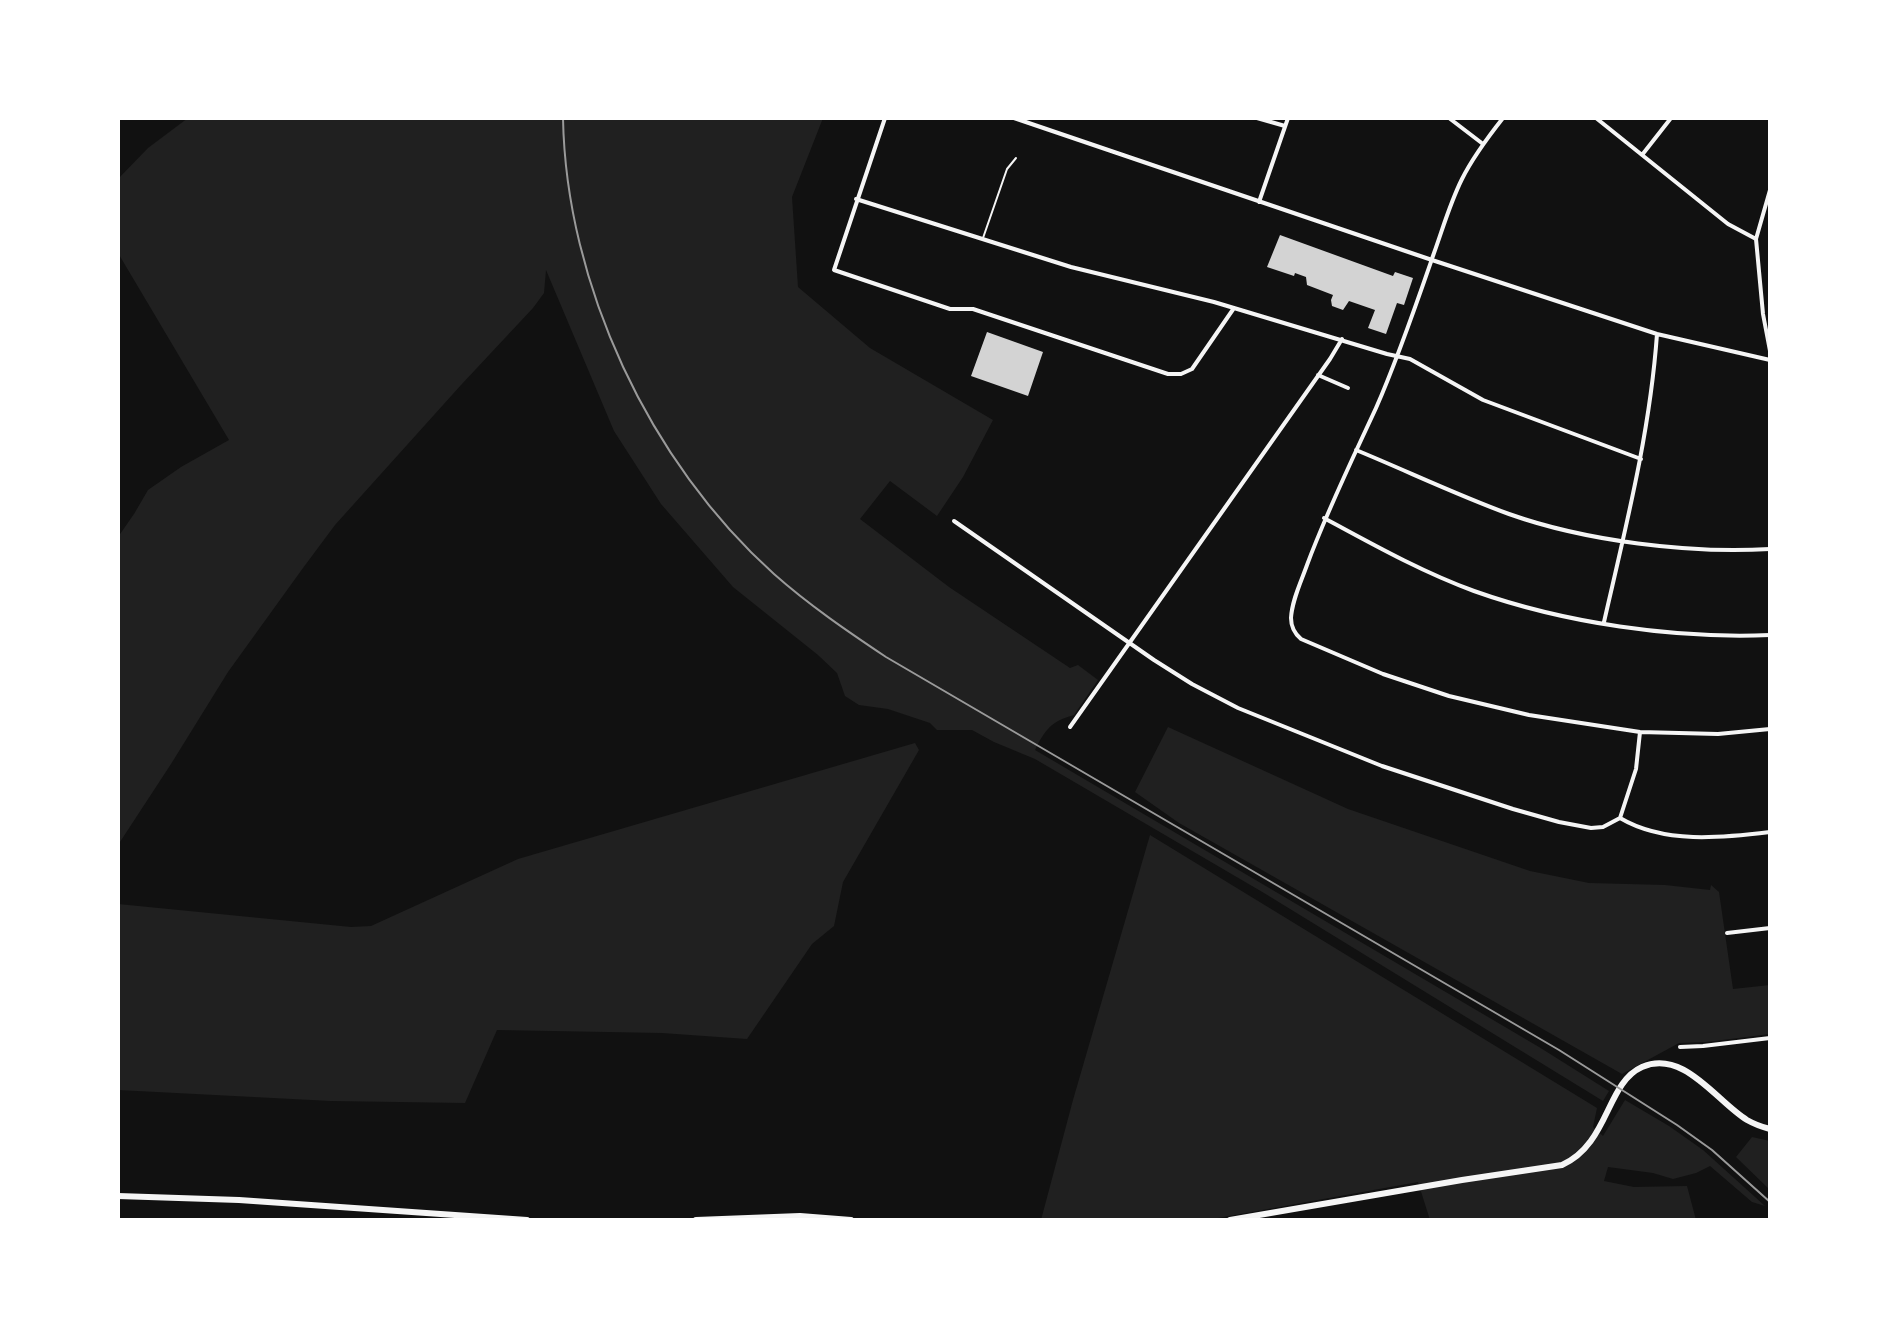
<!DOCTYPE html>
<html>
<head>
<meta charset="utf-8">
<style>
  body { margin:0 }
  #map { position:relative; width:1888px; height:1338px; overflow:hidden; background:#111; font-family:"Fira Sans",sans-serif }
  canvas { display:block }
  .frame { position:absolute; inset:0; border:120px solid #fff; pointer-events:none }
</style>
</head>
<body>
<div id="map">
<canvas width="1888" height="1338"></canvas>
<div class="frame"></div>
</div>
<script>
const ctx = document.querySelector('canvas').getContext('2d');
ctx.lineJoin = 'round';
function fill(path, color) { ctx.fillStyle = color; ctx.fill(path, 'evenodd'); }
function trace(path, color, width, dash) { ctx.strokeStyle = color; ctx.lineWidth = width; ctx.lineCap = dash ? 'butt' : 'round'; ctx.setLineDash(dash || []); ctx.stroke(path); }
fill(new Path2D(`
  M188,118h635l-31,79 6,90 72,61 123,72 -30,57 -26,39 -47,-35 -30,38 89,68 121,81 8,-3 20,15 -24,35c-23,6 -29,15 -39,35l504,297 70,44 -6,10 -339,-208 -229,-134 -41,-17 -22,-12h-35l-7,-7 -42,-14 -29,-4 -14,-9 -8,-23 -19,-18 -85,-68 -72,-83 -47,-73 -68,-161 -2,23 -11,15 -72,77 -126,140 -32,43 -75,104 -57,92 -53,81v-308l16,-23 14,-24 33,-23 48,-27 -111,-187v-74l30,-31z
  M1168,727l180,82 182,62 59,12 76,2 45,5 1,-5 8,7 14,97 37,-4v49l-64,8 -27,1 -57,31 -443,-251 -44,-31z
  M915,743l4,7 -76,132 -9,44 -22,18 -65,95 -85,-6 -165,-3 -32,73 -134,-2 -213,-11v-186l233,23 20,-1 147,-67z
  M1150,835l447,273 -4,19 10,9 22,-36 44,26 34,24 62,56 -13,-4 -42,-36 -14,7 -23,6 -20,-6 -45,-6 -4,14 30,6 53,-1 9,34h-266l-12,-38 -211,38h-166l32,-120z
  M1752,1137l18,4v49l-34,-33z`), '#202020');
fill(new Path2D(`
  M1280,235l113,41 2,-4 18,6 -9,27 -7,-2 -11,31 -18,-6 7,-18 -26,-9 -6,9 -11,-4 -1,-6 2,-5 -26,-10 -1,-8 -11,-4 -1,3 -27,-9z
  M987,332l56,20 -15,44 -57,-20z`), '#d3d3d3');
trace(new Path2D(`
  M983,238l24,-69 9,-11`), '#f5f5f5', 2);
trace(new Path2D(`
  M885,118l-51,152 116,39h23l195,65h13l11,-5 42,-61
  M1014,118l418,142 225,74 113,26
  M1257,118l28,8
  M1449,118l34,26
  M1503,118c-15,19 -30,39 -41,61 -12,24 -19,49 -28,74 -18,52 -36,105 -58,155 -24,52 -49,103 -69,157 -6,17 -15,35 -16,53 0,9 3,15 10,21l82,35 66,22 80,19 111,17 78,2 52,-5
  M1596,118l132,106 28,15
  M1642,155l29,-37
  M1770,190l-14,49 7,75 7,37
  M856,199l215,68 143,35 173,52 23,5 73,41 158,59
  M1259,202l29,-84
  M1318,375l30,13
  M1356,450c51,21 101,45 153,64 76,27 181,40 261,35
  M1324,518c48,26 98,54 150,73 90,32 200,48 296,44
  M954,521l200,139 38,24 46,24 144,58 131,43 46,13 32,6 12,-1 17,-9c44,26 101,20 150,14
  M1604,622c22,-96 46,-190 53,-288
  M1070,727l260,-368 12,-20
  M1620,818l16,-49 4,-37
  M1727,933l43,-5
  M1680,1047l23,-1 67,-8`), '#f5f5f5', 4);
trace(new Path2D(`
  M118,1196l121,4 288,20
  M696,1220l104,-4 51,4
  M1230,1220l232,-40 100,-15c47,-21 44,-82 80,-98 42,-18 74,34 105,53 7,4 15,7 23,9`), '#f5f5f5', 6);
trace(new Path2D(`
  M563,118c3,167 87,345 211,456 35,31 73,57 112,83l673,393 118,75 35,25 58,52`), '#9a9a9a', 2);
</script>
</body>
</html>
